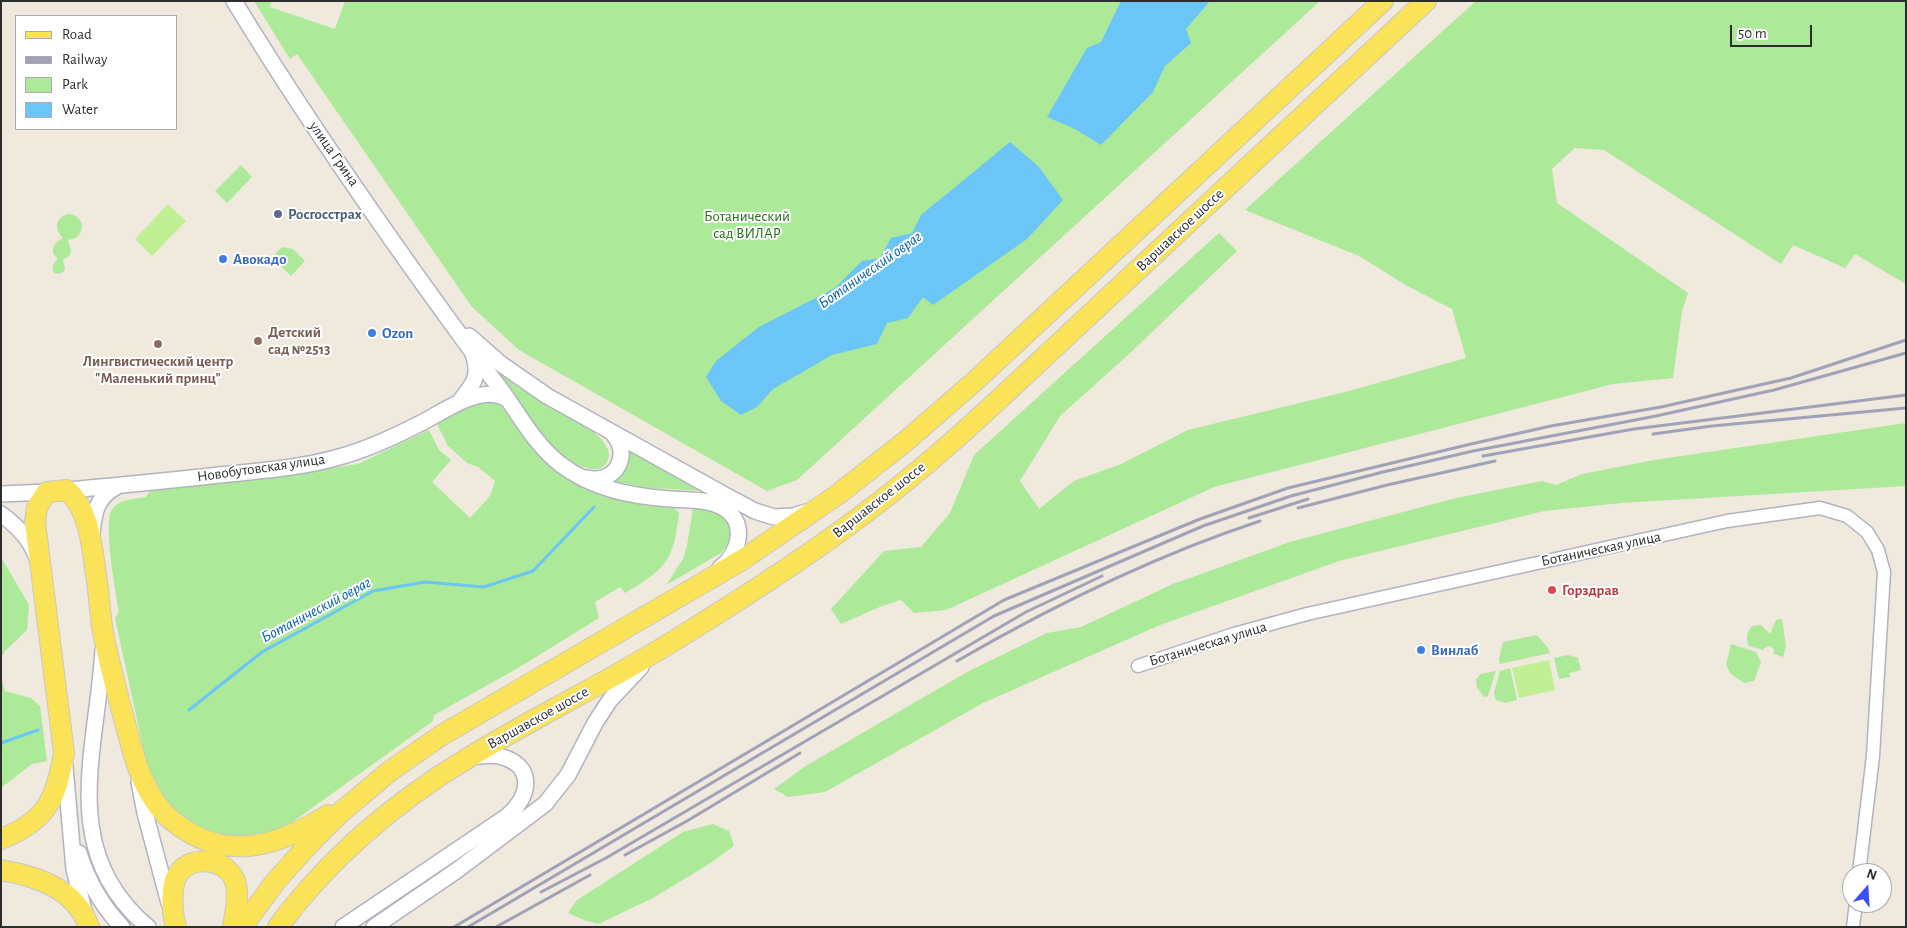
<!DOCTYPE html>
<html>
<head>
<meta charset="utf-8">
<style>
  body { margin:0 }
  #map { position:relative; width:1907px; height:928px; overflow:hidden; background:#efe9de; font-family:"Alegreya Sans",sans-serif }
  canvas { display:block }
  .frame { position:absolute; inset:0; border:2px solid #2d2d2d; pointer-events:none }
  .legend { position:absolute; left:15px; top:15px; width:162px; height:115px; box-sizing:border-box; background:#fff; border:1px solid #ababab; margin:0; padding:6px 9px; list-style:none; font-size:15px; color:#2d2d2d }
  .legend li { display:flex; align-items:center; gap:10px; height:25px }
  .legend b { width:25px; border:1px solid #ababab }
  .north { position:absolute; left:1842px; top:863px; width:50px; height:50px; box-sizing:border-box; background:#fff; border:1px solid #ababab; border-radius:50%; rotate:19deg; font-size:14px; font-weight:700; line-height:20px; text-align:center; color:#2d2d2d }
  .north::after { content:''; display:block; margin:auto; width:18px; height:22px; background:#3b4eff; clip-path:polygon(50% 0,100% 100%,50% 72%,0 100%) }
  .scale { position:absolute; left:1730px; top:25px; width:82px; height:22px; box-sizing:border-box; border:2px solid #2d2d2d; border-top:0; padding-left:6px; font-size:15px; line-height:18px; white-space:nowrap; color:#2d2d2d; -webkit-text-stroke:4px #fff; paint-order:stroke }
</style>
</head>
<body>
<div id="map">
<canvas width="1907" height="928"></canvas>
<div class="frame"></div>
<ul class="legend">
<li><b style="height:6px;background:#fae358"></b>Road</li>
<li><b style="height:6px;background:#a0a2b8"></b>Railway</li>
<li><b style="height:14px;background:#ace998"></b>Park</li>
<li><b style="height:14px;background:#6bc5f7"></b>Water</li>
</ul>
<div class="north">N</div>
<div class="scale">50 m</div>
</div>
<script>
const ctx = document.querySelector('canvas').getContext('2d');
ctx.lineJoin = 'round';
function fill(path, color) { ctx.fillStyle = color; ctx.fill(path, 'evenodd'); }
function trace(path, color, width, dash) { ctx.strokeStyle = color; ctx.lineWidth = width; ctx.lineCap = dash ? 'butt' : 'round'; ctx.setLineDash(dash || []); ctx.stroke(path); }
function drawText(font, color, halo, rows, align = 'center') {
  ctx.font = font + ' "Alegreya Sans",sans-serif'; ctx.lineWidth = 4; ctx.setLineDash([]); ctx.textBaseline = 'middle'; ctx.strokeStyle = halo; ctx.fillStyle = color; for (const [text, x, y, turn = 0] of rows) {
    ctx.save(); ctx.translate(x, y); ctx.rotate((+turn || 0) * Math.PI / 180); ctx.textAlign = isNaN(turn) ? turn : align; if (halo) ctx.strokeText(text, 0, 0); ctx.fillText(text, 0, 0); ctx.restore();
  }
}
fill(new Path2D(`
  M254,1h18l-2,6 65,22 10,-28h975l-523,479 -30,11 -248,-141 -47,-43 -175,-253 -7,5z
  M1476,1h430v283l-51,-30 -10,14 -52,-23 -12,19 -177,-114 -29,-2 -23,21 5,34 131,90 -6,18 -9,67 -60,6 -399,103 -268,123 -32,3 -13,-13 -19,6 -41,18 -10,-15 53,-58 37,-4 29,-34 24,-58 245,-222 18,18 -109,104 -68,61 -40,65 19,28 35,-28 47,-17 67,-34 157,-38 121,-34 -14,-49 -43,-22 -50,-31 -114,-46z
  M241,165l11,12 -25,26 -12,-12z
  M68,214c14,1 19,14 8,24l-8,2c2,8 7,16 -5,19l2,11c-10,10 -18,-2 -7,-11 -10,-9 -4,-16 5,-21 -9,-9 -8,-20 5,-24z
  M282,247l11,2 12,12 -14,15 -19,-19z
  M499,372c10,8 20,17 31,23 17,9 98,44 75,70 -5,5 -11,5 -18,3 -39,-10 -69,-62 -88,-96z
  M488,400l10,2 49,61 23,15 21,12 26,9 29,5 25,1 8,8c-6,49 -12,55 -54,80l-5,-6 -25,15 4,16 -81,50 -84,47 -1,6 -142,102 -30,13 -15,2 -42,-6 -41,-29 -16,-37 -32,-148 4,-6c-3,-18 -17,-93 -6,-104 8,-9 22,-9 33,-11l4,-6 99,-14 49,-4 60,-9 71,-34 10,20 12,10 -19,22 38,36 20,-22 5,-15 -17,-14 -11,-4 -19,-17 -11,-22 25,-17z
  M1906,423v63l-285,17 -77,8 -205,50 -179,64 -177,78 -158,89 -37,5 -14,-8 30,-22 163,-95 80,-39 34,-6 92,-43 117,-42 166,-44 86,-17 14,4 26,-11 72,-14z
  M625,449l82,42 -58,-3 -40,-8z
  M693,508c5,0 11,0 16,1 23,5 29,29 12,44l-55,32 17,-26 4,-13z
  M1,557l28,48 -2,25 -22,21 -4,7z
  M1782,619l4,27 -3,11 -9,-3 -1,-6 -3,-2 -5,2 -2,2 -14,-4c-4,-8 -2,-14 3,-20l9,-1 9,9 6,-14z
  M1537,635l11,13 2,5 -50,11 -1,-6 4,-16z
  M1731,644l25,8 5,10 -7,19 -10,2 -13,-9 -5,-9z
  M1568,655l10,3 3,12 -12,3 1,4 -11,2 -5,-21z
  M1510,668l7,32 -12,3 -9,-3 -2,-7 6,-22z
  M1496,671l-8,25 -4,1 -7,-9 -1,-9 5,-5z
  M1,676l4,15 26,7 9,8 7,55 -15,3 -31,24z
  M713,824l16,7 5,15 -25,18 -56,34 -55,26 -14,-4 -16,-7 9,-13 106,-68z`), '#ace998');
fill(new Path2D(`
  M168,204l18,17 -34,35 -17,-17z
  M1549,660l6,30 -36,8 -7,-30z`), '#c0f093');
fill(new Path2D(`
  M1121,1h89l-24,28 5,14 -26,23 -12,26 -52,53 -26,-16 -28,-12 40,-69 14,-6z
  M1010,142l29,25 24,33 -36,39 -94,66 -10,-8 -15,21 -21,5 -10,21 -45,11 -59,34 -16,18 -16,8 -20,-14 -15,-24 10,-16 43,-34 76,-39 27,-27 18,-3 11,-20 21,-5 9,-18z`), '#6bc5f7');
trace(new Path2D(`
  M189,710l73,-58 111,-61 52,-9 59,5 49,-16 61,-64
  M1,743l37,-13`), '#6bc5f7', 3);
const minor = new Path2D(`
  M1138,666l96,-32 73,-20 420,-93 93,-13 27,8 20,16 11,18 6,22 -11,184 -14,117
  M1853,927l3,-24`);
const tertiary = new Path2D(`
  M234,1c76,125 161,246 248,364 11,14 22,28 31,42 14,21 27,41 47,57 33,25 70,32 110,35 16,1 38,0 52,8 26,14 18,46 -2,61
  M469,336l32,28 46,32 178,99 30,16 19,6 19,-1 13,-4
  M459,402c14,-17 22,-26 14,-48
  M587,478c28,7 45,-23 26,-44
  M67,490c48,-4 96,-9 144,-14 42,-5 87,-7 128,-19 30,-8 57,-21 84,-35 21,-11 60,-39 84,-23
  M1,494l46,-2
  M1,514c15,11 29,24 35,42
  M92,534c2,-21 4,-36 24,-47
  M103,650c-6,101 -46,201 45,277
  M65,767l9,102 11,46
  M139,782l6,31 24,90
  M79,853c9,29 22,52 43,74
  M343,927l163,-110c25,-20 30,-52 -7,-61 -9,-2 -18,0 -27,1
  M374,927l82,-56 89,-67 23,-29 27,-52 15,-23 31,-33`);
const primary = new Path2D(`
  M1,839c46,-18 55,-40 63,-86l-29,-231 2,-15 10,-15 20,-2c24,21 25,61 30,91 2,15 3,31 5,45 5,31 14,62 22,93 8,29 14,59 32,84 11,16 27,27 44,35 45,20 89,1 128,-23
  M1,870c36,6 75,19 88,57
  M176,927c-4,-13 -6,-41 2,-53 14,-21 53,-15 58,11 3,13 -1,28 -3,42
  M242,927l33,-45 34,-38 31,-31 50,-42 52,-36 300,-175 95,-65 69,-54 69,-60 408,-380
  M278,927c50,-68 118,-126 190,-169 65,-40 134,-73 199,-113 65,-40 133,-83 194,-129 47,-35 91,-73 134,-113l431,-402`);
trace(minor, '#b2b3c1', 15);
trace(tertiary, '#b2b3c1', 18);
trace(primary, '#c8c8c8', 22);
trace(minor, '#fff', 12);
trace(tertiary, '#fff', 15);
trace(primary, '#fae358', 20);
trace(new Path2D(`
  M1653,434l59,-8 194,-18
  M1483,456l151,-27 272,-34
  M1298,508l89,-23 108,-24
  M1249,518l59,-19
  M957,661c97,-56 197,-105 303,-140
  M625,855l62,-34 113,-68
  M541,892l65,-34 420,-246 76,-36
  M454,927l550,-327 196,-81 88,-31 183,-44 80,-18 110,-19 130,-29 115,-38
  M468,927l526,-311 209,-90 88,-30 92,-24 90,-21 183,-35 118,-26 132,-37
  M496,927l94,-52`), '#a0a2b8', 3);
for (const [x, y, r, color] of [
  [278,214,5,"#5c6f8a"],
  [223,259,5,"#3f7fe0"],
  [372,333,5,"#3f7fe0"],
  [258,341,5,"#8d6e63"],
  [158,344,5,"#8d6e63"],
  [1552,590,5,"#e0444e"],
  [1421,650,5,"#3f7fe0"]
]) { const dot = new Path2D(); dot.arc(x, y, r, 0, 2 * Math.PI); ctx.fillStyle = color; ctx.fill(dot); trace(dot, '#fff', 2); }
drawText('15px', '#2d2d2d', '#fff', [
  ["улица Грина",334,154,55],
  ["Варшавское шоссе",1180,230,-43],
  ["Новобутовская улица",261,468,-8],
  ["Варшавское шоссе",879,500,-38],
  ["Ботаническая улица",1601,549,-12],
  ["Ботаническая улица",1208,644,-17],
  ["Варшавское шоссе",538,718,-29]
]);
drawText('bold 15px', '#4e5e75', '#fff', [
  ["Росгосстрах",288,214]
], 'left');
drawText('15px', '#217016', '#fff', [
  ["Ботанический",747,216],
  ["сад ВИЛАР",747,233]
]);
drawText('bold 15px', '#366cbe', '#fff', [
  ["Авокадо",233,259],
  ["Ozon",382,333],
  ["Винлаб",1431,650]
], 'left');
drawText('bold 15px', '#785e54', '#fff', [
  ["Детский",268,332],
  ["сад №2513",268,349],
  ["Лингвистический центр",158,361,"center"],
  ["\"Маленький принц\"",158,378,"center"]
], 'left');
drawText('bold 15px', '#be3a42', '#fff', [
  ["Горздрав",1562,590]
], 'left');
drawText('italic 16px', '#0462a9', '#fff', [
  ["Ботанический овраг",870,270,-35],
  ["Ботанический овраг",316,610,-28]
]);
</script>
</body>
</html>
